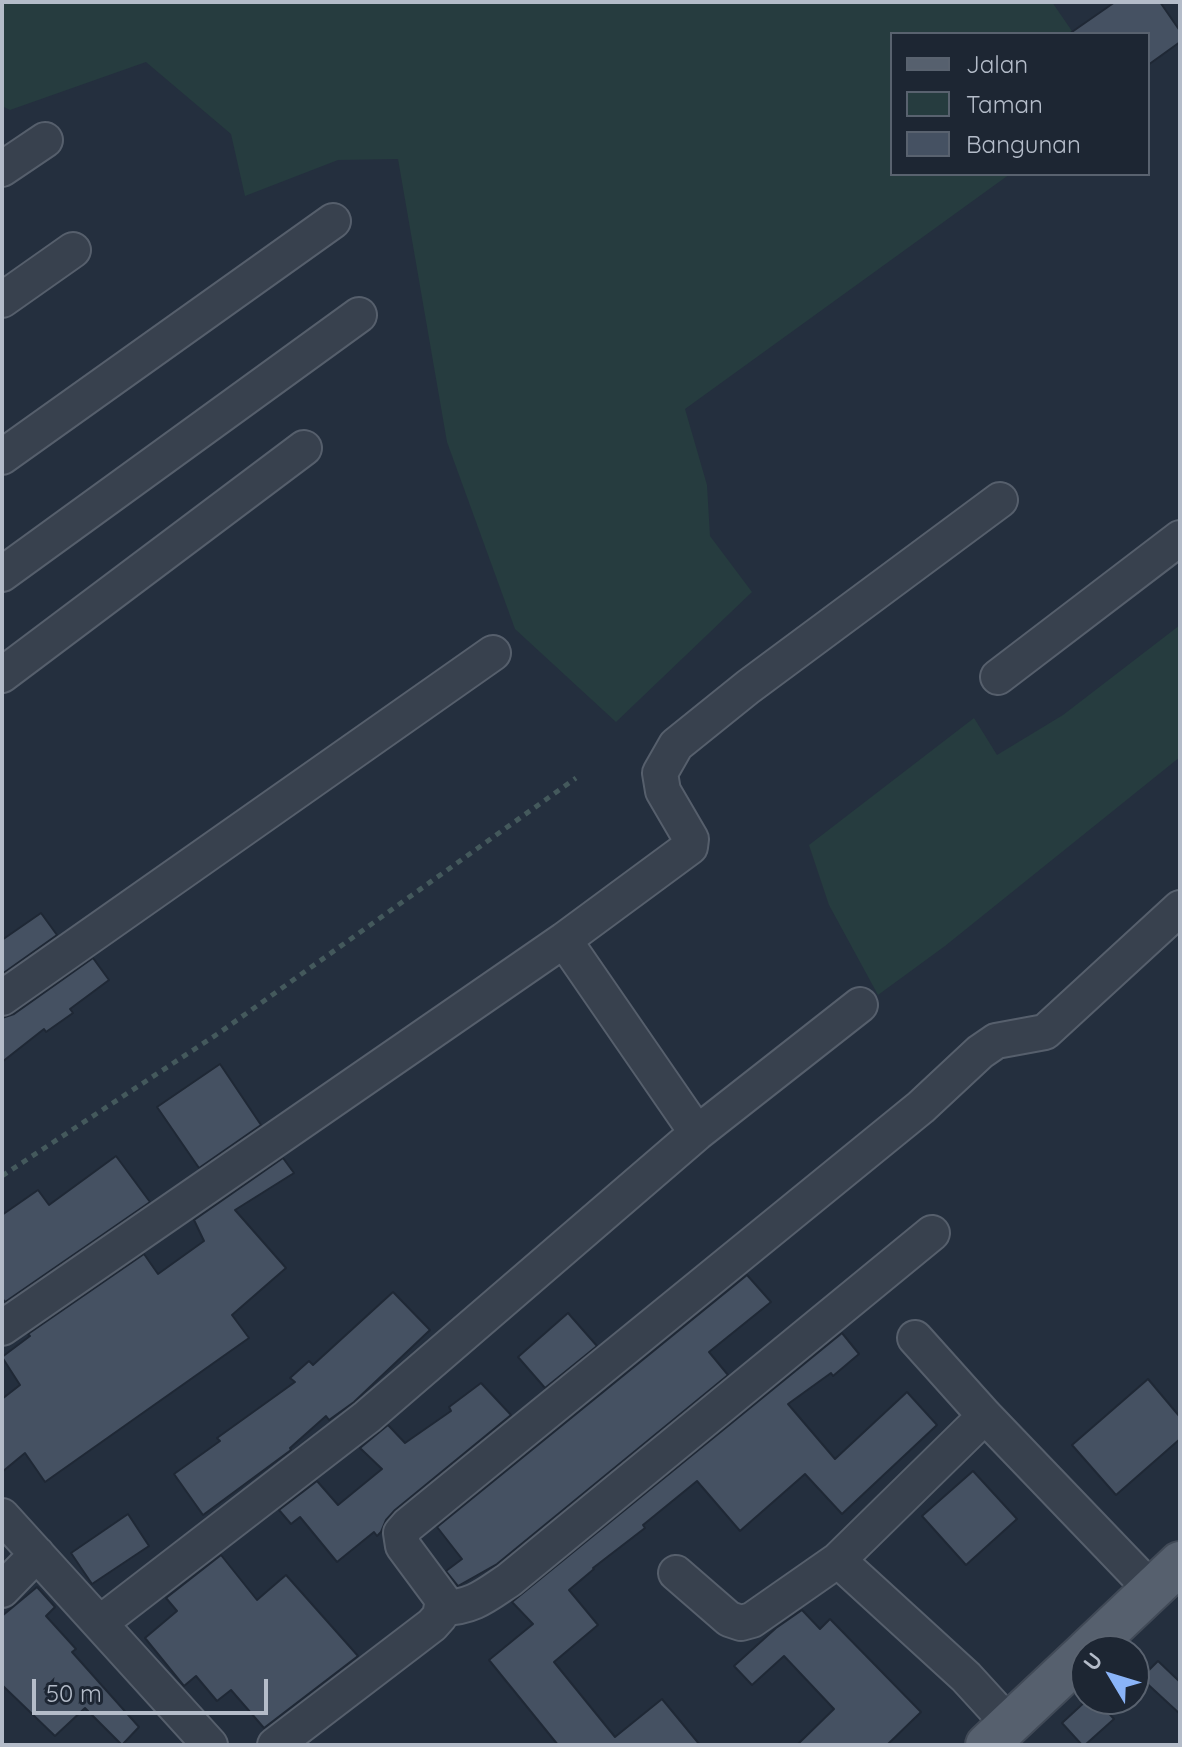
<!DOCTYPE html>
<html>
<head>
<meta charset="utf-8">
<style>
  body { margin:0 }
  #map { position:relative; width:1182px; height:1747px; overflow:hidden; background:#242f3e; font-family:Quicksand,sans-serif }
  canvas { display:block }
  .frame { position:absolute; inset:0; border:4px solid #b4bcc9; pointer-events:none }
  .legend { position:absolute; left:890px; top:32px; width:260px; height:144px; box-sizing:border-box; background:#1d2633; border:2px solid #59626f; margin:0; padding:10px 14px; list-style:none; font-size:24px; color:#b4bcc9 }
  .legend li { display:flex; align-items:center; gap:16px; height:40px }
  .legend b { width:40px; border:2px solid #59626f }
  .north { position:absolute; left:1070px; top:1635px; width:80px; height:80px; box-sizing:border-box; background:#1d2633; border:2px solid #59626f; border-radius:50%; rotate:308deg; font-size:22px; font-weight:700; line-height:32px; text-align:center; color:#b4bcc9 }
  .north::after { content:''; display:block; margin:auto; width:28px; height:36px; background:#8ab4f8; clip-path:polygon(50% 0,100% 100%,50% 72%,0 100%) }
  .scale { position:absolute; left:32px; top:1679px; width:236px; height:36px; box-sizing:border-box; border:4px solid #b4bcc9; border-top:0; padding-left:10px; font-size:24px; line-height:28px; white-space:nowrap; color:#b4bcc9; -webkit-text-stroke:6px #1d2633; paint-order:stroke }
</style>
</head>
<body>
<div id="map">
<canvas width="1182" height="1747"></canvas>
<div class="frame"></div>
<ul class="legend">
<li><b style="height:10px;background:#56606e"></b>Jalan</li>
<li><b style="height:22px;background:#263c3f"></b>Taman</li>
<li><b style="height:22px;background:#455162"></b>Bangunan</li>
</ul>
<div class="north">U</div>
<div class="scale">50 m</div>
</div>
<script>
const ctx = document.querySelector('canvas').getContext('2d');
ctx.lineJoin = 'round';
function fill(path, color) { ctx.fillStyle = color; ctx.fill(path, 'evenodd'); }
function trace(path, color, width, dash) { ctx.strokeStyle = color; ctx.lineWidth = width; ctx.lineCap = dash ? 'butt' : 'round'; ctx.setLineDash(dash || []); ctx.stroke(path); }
fill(new Path2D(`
  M2,2h1050l22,32h-182v140h118l-325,235 22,76 3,51 42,56 -136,130 -101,-93 -68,-187 -49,-283 -60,1 -93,36 -14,-62 -85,-72 -136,48 -8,-4z
  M1180,625v132l-235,189 -67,49 -49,-90 -20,-60 165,-127 23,37 66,-40z`), '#263c3f');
const building = new Path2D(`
  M1115,2h45l20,29v11l-32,23v-31h-79z
  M41,913l16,22 -55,39v-34z
  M93,958l16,22 -39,29 3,4 -27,19 -2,-3 -42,33v-44l12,-4z
  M220,1064l41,61 -62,43 -42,-61z
  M116,1156l34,46 -145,100 -3,-4v-83l36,-25 11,15z
  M283,1158l11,15 -59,37 51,58 -54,47 17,23 -204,144 -20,-29 -23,19v-73l18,-14 -18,-28 28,-21 -2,-2 116,-80 14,20 46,-33 -10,-21z
  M747,1275l24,27 -62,50 19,23 -231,189 -39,22 -12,-15 16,-12 -25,-32z
  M393,1292l37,38 -76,72 -25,18 -3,-4 -36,32 1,2 -88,65 -29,-41 46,-33 -3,-3 78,-56 -5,-4 19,-17 4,4z
  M568,1313l29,33 -52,42 -27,-31z
  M842,1333l17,21 -26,22 -2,-3 -43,31 47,55 72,-67 30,33 -95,89 -37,-40 -65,57 -43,-50 -54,44 2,3 -52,40 1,1 -25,21 29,35 -44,37 61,75 47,-38 38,46h-142l-69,-85 44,-36 -21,-22z
  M1148,1379l32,38v22l-64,56 -44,-50z
  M481,1383l30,32 -116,95 -9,10 -5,12 -4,4 -3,-4 -37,30 -37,-45 -9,7 -12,-14 38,-29 21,24 44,-36 -22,-21 28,-23 17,18 46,-32 -2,-4z
  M973,1471l44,48 -51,46 -44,-49z
  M128,1514l21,32 -57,38 -21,-31z
  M221,1555l36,45 29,-25 72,81 -94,72 -33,-38 -14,11 -21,-25 -12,10 -39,-48 32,-27 -11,-13z
  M37,1587l18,20 -9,9 30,33 -4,3 67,75 -17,18 -37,-37 -30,28 -53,-51v-69z
  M802,1610l18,19 10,-10 91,93 -34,33h-90l37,-36 -50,-53 -32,29 -18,-19 42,-38z
  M1158,1661l22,21v32l-39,-36z
  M1088,1699h8l18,20 -29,26h-3l-20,-22z`);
fill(building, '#455162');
trace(building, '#1f2835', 2);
const minor = new Path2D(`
  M2,169l43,-29
  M2,300l71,-50
  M2,457l331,-236
  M2,574l357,-259
  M2,675l302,-227
  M998,677l182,-139
  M564,940l133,193
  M2,998l491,-345
  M2,1328l562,-388 126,-93 1,-8 -28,-48 -3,-18 16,-28 72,-58 252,-187
  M915,1338l70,78 167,174
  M2,1516l208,229
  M838,1560l147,-144
  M676,1573l53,46 12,4 11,-3 86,-60 128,117 43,47
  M2,1590l35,-36
  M443,1608c30,-1 42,-12 66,-28l423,-347
  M100,1623l267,-206 330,-284 163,-128
  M275,1745l157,-120 8,-9 3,-16 -40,-54 -2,-13 7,-8 513,-418 59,-55 16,-11 49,-9 135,-124`);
const major = new Path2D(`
  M1087,1651l93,-88
  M987,1745l99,-93`);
trace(minor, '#565f6c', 38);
trace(major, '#414a57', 46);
trace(new Path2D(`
  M2,1176l217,-143 357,-255`), '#44595c', 5, [6, 6]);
trace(minor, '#38414e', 34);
trace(major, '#56606e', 42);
</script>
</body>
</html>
